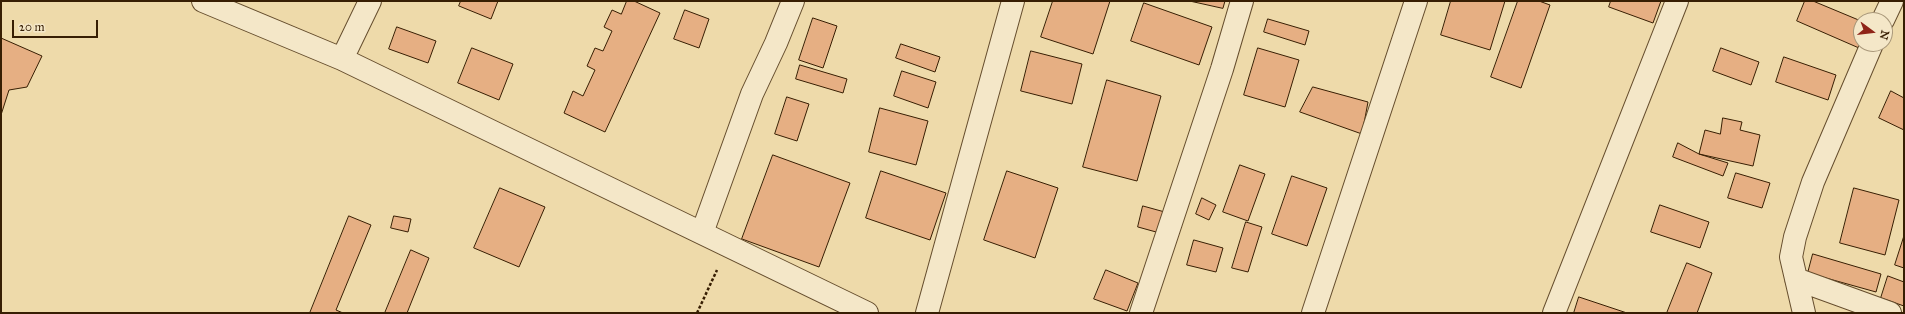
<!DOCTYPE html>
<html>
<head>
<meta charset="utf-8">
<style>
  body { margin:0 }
  #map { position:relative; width:1905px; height:314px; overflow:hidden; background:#eedaaa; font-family:"IM FELL Great Primer",serif }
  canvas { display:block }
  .frame { position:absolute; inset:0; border:2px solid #371e03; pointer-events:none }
  .north { position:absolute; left:1853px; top:12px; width:40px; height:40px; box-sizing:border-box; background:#f4e7c8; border:1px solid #a89779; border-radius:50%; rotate:105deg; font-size:11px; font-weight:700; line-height:16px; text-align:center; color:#371e03 }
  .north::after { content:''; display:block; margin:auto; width:14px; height:18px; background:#8f2418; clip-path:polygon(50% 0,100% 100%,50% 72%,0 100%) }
  .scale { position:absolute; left:12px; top:20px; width:86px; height:18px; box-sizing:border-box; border:2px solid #371e03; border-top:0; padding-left:5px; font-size:12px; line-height:14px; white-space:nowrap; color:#371e03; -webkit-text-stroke:3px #f4e7c8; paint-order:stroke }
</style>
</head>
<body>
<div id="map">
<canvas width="1905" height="314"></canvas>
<div class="frame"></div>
<div class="north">N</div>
<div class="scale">20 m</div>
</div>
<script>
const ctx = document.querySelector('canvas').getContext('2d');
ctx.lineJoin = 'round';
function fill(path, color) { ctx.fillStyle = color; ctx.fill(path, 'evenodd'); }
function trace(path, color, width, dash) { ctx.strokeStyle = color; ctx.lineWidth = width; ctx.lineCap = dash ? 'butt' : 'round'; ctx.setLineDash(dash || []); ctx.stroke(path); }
const building = new Path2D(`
  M461,1h37l-7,18 -32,-13z
  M627,1h7l26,12 -55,119 -41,-19 9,-22 10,5 12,-26 -8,-4 8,-18 8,3 9,-20 -8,-4 8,-17 9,4z
  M1053,1h57l-17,53 -52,-17z
  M1190,1h35l-2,7z
  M1451,1h54l-15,49 -49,-15z
  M1518,1h21l11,4 -29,83 -30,-11z
  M1611,1h50l-8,22 -44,-16z
  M1805,1h8l48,20v22l-2,5 -62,-27z
  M1144,3l68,24 -13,38 -68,-24z
  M685,10l24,9 -10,29 -25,-9z
  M813,18l24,8 -14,42 -24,-8z
  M1268,19l41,12 -4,14 -41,-13z
  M397,27l39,14 -8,22 -39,-14z
  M1,38l41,18 -15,31 -18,3 -8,25z
  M901,44l39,13 -5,15 -39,-14z
  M472,48l41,16 -14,36 -41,-17z
  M1258,48l41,12 -14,47 -41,-12z
  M1721,48l38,14 -8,23 -38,-14z
  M1031,51l51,13 -10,40 -51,-13z
  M1784,57l52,18 -8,25 -52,-18z
  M800,65l47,14 -4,14 -47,-14z
  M902,71l34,11 -8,26 -34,-12z
  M1107,80l54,16 -24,85 -54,-14z
  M1313,87l55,15 -6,32 -62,-22z
  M1891,91l13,7v32l-25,-12z
  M787,97l22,7 -12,37 -22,-7z
  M880,108l48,13 -12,44 -47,-13z
  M1723,118l19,4 -2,8 20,5 -7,31 -54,-12 6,-24 15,4z
  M1678,143l21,11 29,9 -5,13 -50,-19z
  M773,155l77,28 -31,84 -77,-28z
  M1240,165l25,9 -17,47 -25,-9z
  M881,171l65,22 -16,47 -64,-22z
  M1007,171l51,17 -23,70 -51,-18z
  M1736,173l34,10 -8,25 -34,-10z
  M1292,176l35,12 -20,58 -35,-12z
  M500,188l45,19 -26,60 -45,-19z
  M1854,188l45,12 -14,55 -45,-12z
  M1202,198l14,7 -7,15 -13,-6z
  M1660,205l49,17 -9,26 -49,-16z
  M1143,206l29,8 -5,21 -29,-8z
  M349,216l22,9 -35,85 7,3h-33z
  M394,216l17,3 -3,13 -17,-4z
  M1246,222l16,5 -14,45 -16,-4z
  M1904,236v32l-9,-3z
  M1194,240l29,8 -7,24 -29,-7z
  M411,250l18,8 -22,55h-22z
  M1813,254l68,20 -5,18 -68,-19z
  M1687,263l25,10 -15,40h-30z
  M1106,270l32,13 -11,28 -33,-12z
  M1888,276l16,6v24l-23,-8z
  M1579,297l48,16h-53z`);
fill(building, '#e6af83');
trace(building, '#371e03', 1);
const minor = new Path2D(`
  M203,1l139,58 525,254
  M1883,20l9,-19
  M342,59l28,-58
  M702,233l50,-139 24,-51 17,-42
  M1796,279l94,34
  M927,313l86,-312
  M1141,313l81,-244 20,-68
  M1313,313l103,-312
  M1554,313l123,-312
  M1804,313l-13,-56 4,-20 18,-55 59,-138`);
trace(minor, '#654d2d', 24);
trace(new Path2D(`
  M697,313l20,-43`), '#371e03', 2.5, [3, 2]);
trace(minor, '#f4e7c8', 22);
</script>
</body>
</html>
